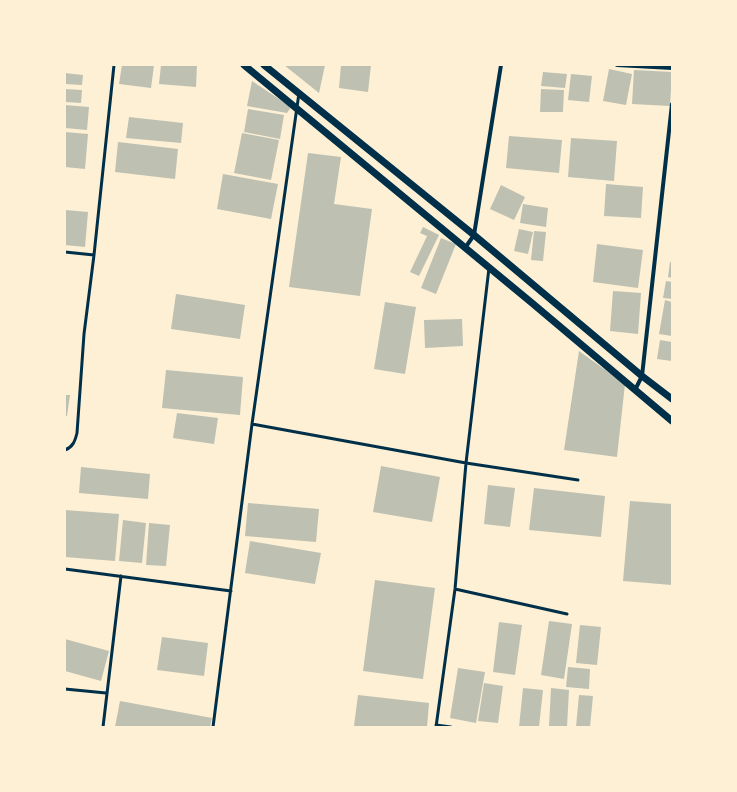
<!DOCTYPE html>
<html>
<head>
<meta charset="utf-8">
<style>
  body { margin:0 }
  #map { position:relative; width:737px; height:792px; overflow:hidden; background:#fdf0d5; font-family:Overpass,sans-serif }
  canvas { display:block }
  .frame { position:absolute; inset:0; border:66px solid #fdf0d5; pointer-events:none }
</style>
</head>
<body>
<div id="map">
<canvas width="737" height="792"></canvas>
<div class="frame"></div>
</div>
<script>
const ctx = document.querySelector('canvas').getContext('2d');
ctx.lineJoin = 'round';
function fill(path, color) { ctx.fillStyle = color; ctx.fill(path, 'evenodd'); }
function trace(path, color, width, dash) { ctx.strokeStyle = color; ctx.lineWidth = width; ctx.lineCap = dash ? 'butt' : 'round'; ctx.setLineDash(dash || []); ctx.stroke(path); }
fill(new Path2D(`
  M122,65h32l-3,23 -32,-4z
  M161,65h36l-1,22 -37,-3z
  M284,65h41l-6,28z
  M341,65h30l-3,27 -29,-4z
  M609,69l23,5 -6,31 -23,-4z
  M634,70l38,2 -2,34 -38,-2z
  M543,72l24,2 -2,14 -24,-2z
  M65,73l18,2 -1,10 -17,-1z
  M571,74l21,2 -3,26 -21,-2z
  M252,81l39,26 -4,6 -40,-7z
  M65,89l17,1 -1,13 -16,-1z
  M541,89l23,1 -1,22h-23z
  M65,105l24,2 -2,23 -22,-2z
  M248,109l36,6 -4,24 -36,-7z
  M129,117l54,6 -2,20 -55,-5z
  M65,132l23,2 -3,35 -20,-2z
  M242,133l37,7 -8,40 -37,-7z
  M509,136l53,4 -3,33 -53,-5z
  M571,138l46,3 -3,40 -46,-4z
  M118,142l60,7 -3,30 -60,-7z
  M308,153l33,4 -7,47 38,5 -12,87 -71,-9z
  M223,174l55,10 -7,35 -54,-10z
  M606,184l37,3 -2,31 -37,-2z
  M501,185l24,12 -11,23 -24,-11z
  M523,204l25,4 -2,19 -26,-4z
  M65,210l23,2 -3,35 -20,-2z
  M423,227l16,8 -20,41 -9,-4 17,-36 -7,-3z
  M519,229l14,3 -5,22 -14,-3z
  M534,231l12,1 -3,29 -12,-1z
  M441,238l15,6 -20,50 -15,-6z
  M597,244l46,6 -5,38 -45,-6z
  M670,262h2v16l-4,-1z
  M666,281l6,1v17l-9,-1z
  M613,291l28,2 -3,41 -28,-3z
  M176,294l69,11 -5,34 -69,-10z
  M665,300l7,2v34l-13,-2z
  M385,302l31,5 -11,67 -31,-5z
  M462,319l1,27 -38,2 -1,-28z
  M660,340l12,2v19l-15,-2z
  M579,351l46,33 -8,73 -53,-7z
  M166,370l77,7 -3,38 -78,-7z
  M65,395h5l-3,21h-2z
  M177,413l41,5 -4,26 -41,-6z
  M381,466l59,11 -8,45 -59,-10z
  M81,467l69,7 -2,25 -69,-6z
  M488,485l27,3 -5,39 -26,-3z
  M534,488l71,8 -4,41 -72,-7z
  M630,501l42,3v81l-49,-4z
  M248,503l71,6 -3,33 -71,-6z
  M65,510l54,4 -4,47 -50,-4z
  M123,520l23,3 -4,40 -23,-2z
  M149,523l21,2 -4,41 -20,-1z
  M250,541l71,12 -6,31 -70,-11z
  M375,580l60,8 -12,91 -60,-8z
  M549,621l23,3 -8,55 -23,-4z
  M499,622l23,3 -7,50 -22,-3z
  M580,625l21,2 -4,38 -21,-2z
  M162,637l46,6 -4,33 -47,-6z
  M65,639l44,12 -8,30 -36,-10z
  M568,667l22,2 -1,20 -23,-2z
  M458,668l27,4 -9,51 -26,-5z
  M484,683l19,3 -5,37 -20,-2z
  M523,688l20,2 -4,37h-20z
  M551,688l18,2 -2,37 -18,-1z
  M358,695l71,8 -2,24h-64l-9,-1z
  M579,695l14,1 -3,31h-14z
  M120,701l92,17 -2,9h-95z`), '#bec0b2');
trace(new Path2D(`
  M65,252l29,3
  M252,424l214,39 112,17
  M65,450c8,-3 10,-9 12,-17l7,-99 10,-79 20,-190
  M65,569l166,22
  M455,589l112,25
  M65,689l41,4
  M436,725l15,2
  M103,727l18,-151
  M213,727l39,-303 47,-331
  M436,727l19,-138 11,-126 23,-195`), '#003049', 3);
trace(new Path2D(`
  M617,65l55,3
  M465,248l9,-13 27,-170
  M635,390l7,-14 30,-272`), '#003049', 4);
trace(new Path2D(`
  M244,65l288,238 140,118
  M264,65l210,170 168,141 30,23`), '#003049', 7);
</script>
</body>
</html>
